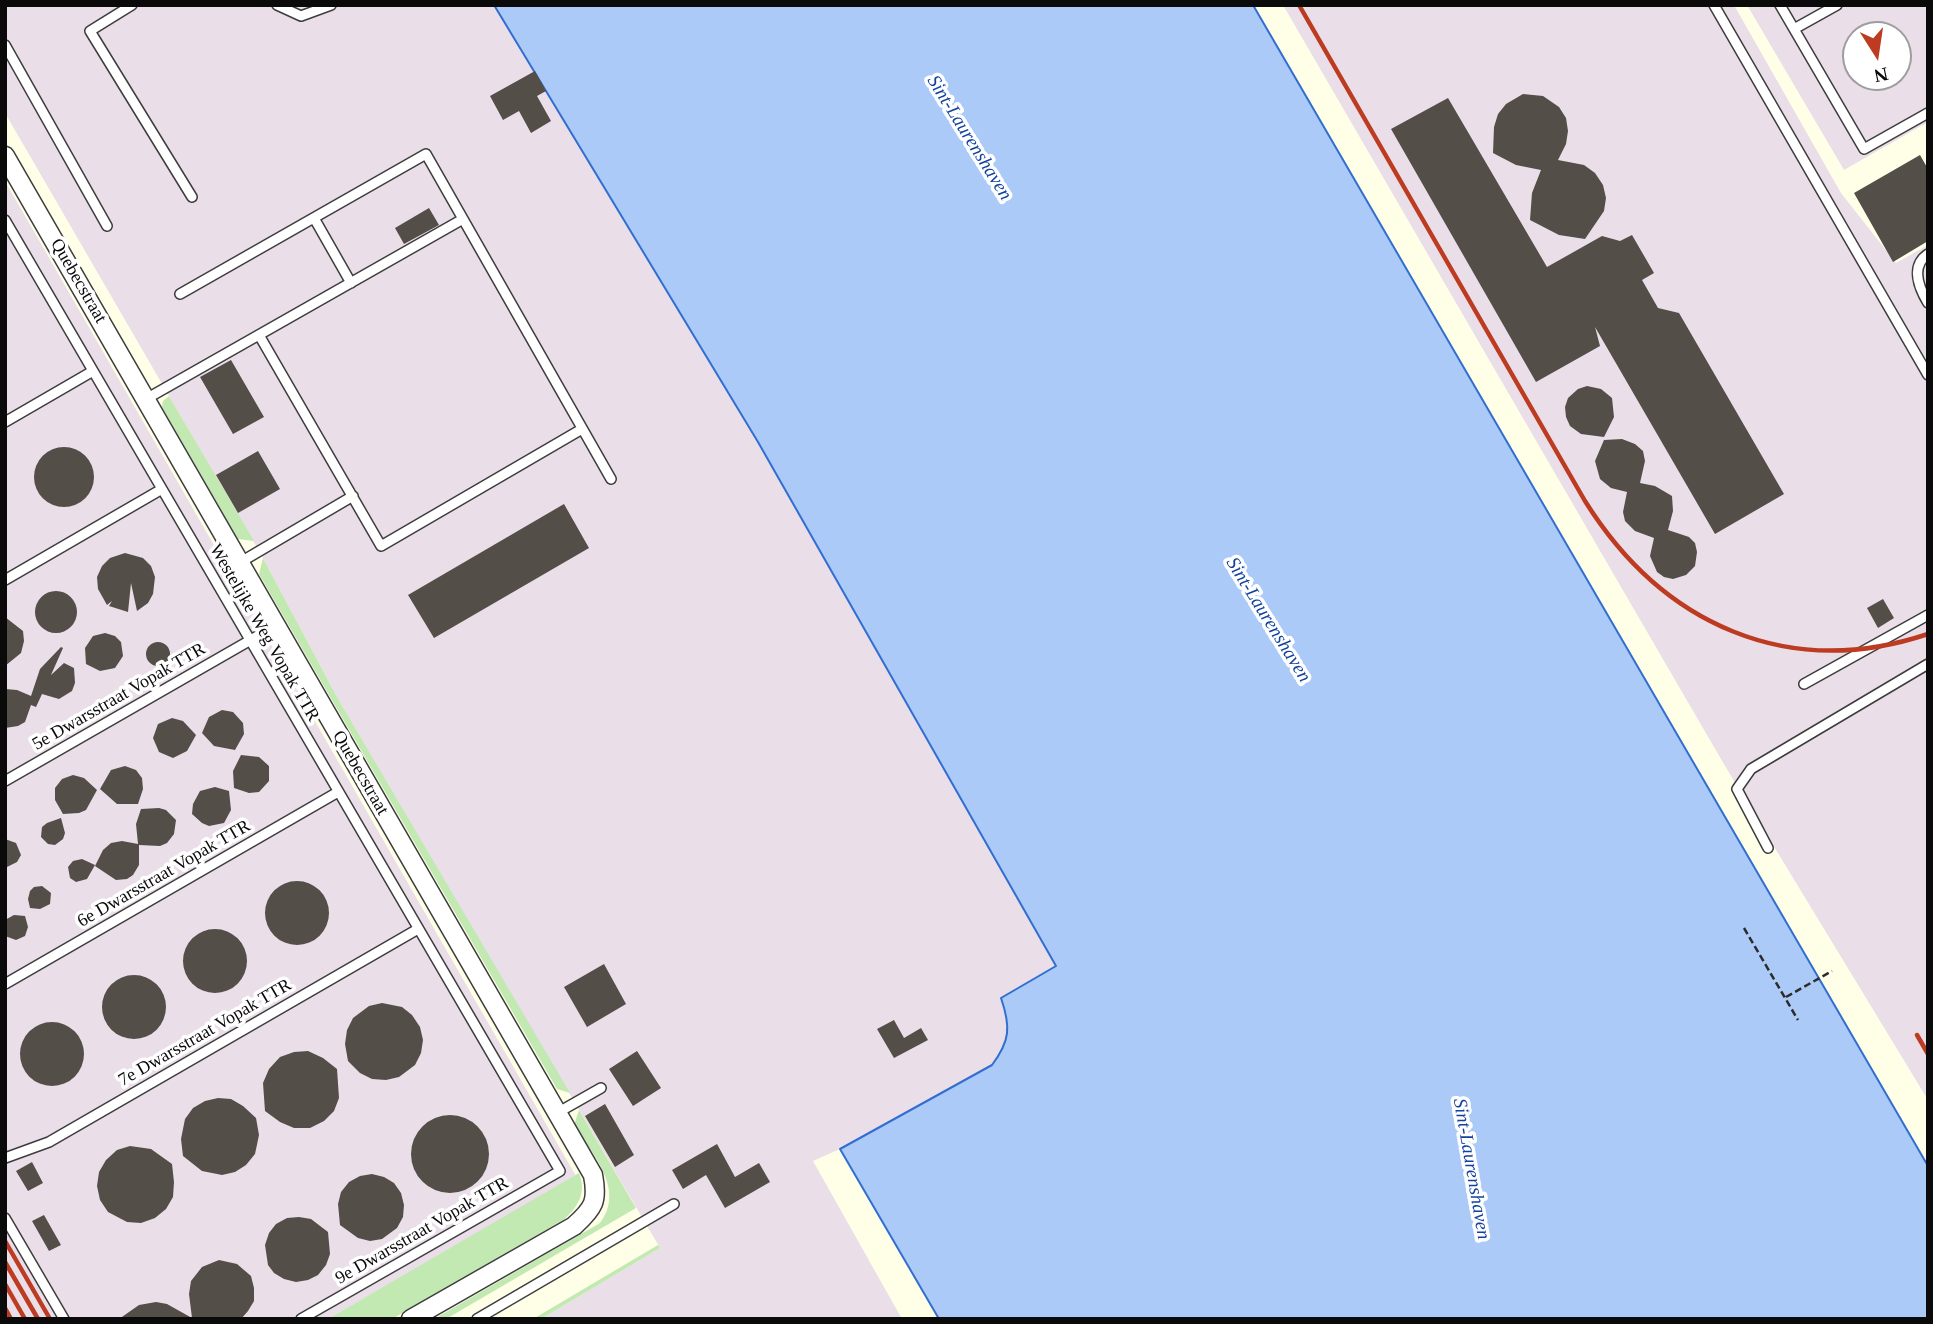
<!DOCTYPE html>
<html>
<head>
<meta charset="utf-8">
<style>
  body { margin:0 }
  #map { position:relative; width:1933px; height:1324px; overflow:hidden; background:#ffffe8; font-family:Georgia,serif }
  canvas { display:block }
  .frame { position:absolute; inset:0; border:7px solid #0a0a0a; pointer-events:none }
  .north { position:absolute; left:1842px; top:21px; width:70px; height:70px; box-sizing:border-box; background:#fff; border:2px solid #9d9d9d; border-radius:50%; rotate:168deg; font-size:19px; font-weight:700; line-height:28px; text-align:center; color:#0a0a0a }
  .north::after { content:''; display:block; margin:auto; width:24px; height:32px; background:#bc3b21; clip-path:polygon(50% 0,100% 100%,50% 72%,0 100%) }
</style>
</head>
<body>
<div id="map">
<canvas width="1933" height="1324"></canvas>
<div class="frame"></div>
<div class="north">N</div>
</div>
<script>
const ctx = document.querySelector('canvas').getContext('2d');
ctx.lineJoin = 'round';
function fill(path, color) { ctx.fillStyle = color; ctx.fill(path, 'evenodd'); }
function trace(path, color, width, dash) { ctx.strokeStyle = color; ctx.lineWidth = width; ctx.lineCap = dash ? 'butt' : 'round'; ctx.setLineDash(dash || []); ctx.stroke(path); }
function drawText(font, color, halo, rows, align = 'center') {
  ctx.font = font + ' Georgia,serif'; ctx.lineWidth = 7; ctx.setLineDash([]); ctx.textBaseline = 'middle'; ctx.strokeStyle = halo; ctx.fillStyle = color; for (const [text, x, y, turn = 0] of rows) {
    ctx.save(); ctx.translate(x, y); ctx.rotate((+turn || 0) * Math.PI / 180); ctx.textAlign = isNaN(turn) ? turn : align; if (halo) ctx.strokeText(text, 0, 0); ctx.fillText(text, 0, 0); ctx.restore();
  }
}
fill(new Path2D(`
  M5,5h489l264,437 298,524 -55,32 4,12 3,28 -6,14 -10,13 -152,84 -27,12 89,158h-361l119,-71 -323,-551 -74,-139 -258,-445z
  M1283,5h451l107,188 55,70 32,-18v855l-203,-334z
  M1747,5h181v117l-84,48zM1856,35h42v42h-42z
  M5,181l571,995 -248,143h-323z`), '#eadee9');
fill(new Path2D(`
  M169,396l85,145 -16,-2 -76,-132 1,-6z
  M263,558l74,139 233,396 -13,-4 -298,-515z
  M579,1110l57,98 -190,111h-12l166,-96c26,-34 -8,-69 -26,-98z
  M579,1173c8,19 -1,35 -16,47l-171,99h-64z
  M658,1245l2,3 -119,71h-8z`), '#c2e9b2');
const water = new Path2D(`
  M494,5h759l675,1161v153h-989l-99,-170 152,-84c18,-24 19,-38 9,-67l55,-32 -298,-524z`);
fill(water, '#abcaf7');
trace(water, '#316ed0', 2);
fill(new Path2D(`
  M535,71l11,20 -9,5 14,25 -20,12 -12,-22 -16,9 -13,-24z
  M1523,94l20,2 16,11 7,11 2,13 -2,13 -8,16 26,5 11,8 8,12 3,13 -2,13 -19,28 -26,-4 -29,-15 2,-27 9,-23 -25,-5 -23,-12 1,-26 4,-13 8,-10z
  M1448,98l99,169 55,-31 18,5 12,-6 22,38 -12,7 16,28 21,5 105,181 -69,40 -120,-207 5,19 -64,36 -145,-253z
  M1920,155l8,14v72l-35,21 -39,-69z
  M429,208l10,17 -35,19 -9,-16z
  M231,360l33,57 -31,17 -33,-57z
  M1587,386l14,3 11,9 2,19 -10,20 -23,-3 -11,-8 -4,-9 -1,-10 3,-9 10,-9z
  M1604,440l18,-1 13,5 8,7 2,10 -5,22 15,3 17,10 1,15 -5,19 21,7 6,6 2,9 -2,14 -9,9 -13,4 -9,-2 -7,-5 -7,-16 4,-18 -19,-7 -10,-10 -2,-9 4,-20 -16,-4 -11,-9 -5,-18z
  M34 477a30 30 0 1 1 60 0a30 30 0 1 1-60 0Z
  M258,451l22,38 -42,24 -22,-38z
  M564,504l25,44 -155,90 -26,-43z
  M125,553l18,5 8,8 4,11 -2,17 -5,9 -11,8 -6,-28 -3,29 -19,-6 3,-5 -5,4 -9,-16 -1,-12 5,-11 8,-8z
  M35 612a21 21 0 1 1 42 0a21 21 0 1 1-42 0Z
  M1883,599l11,19 -16,10 -11,-20z
  M5,617l18,14 1,10 -3,12 -16,13z
  M105,633l10,3 6,6 2,14 -8,12 -15,3 -14,-7 -1,-16 8,-12z
  M146 654a12 12 0 1 1 24 0a12 12 0 1 1-24 0Z
  M61,647l2,1 -12,27 13,-12 10,5 1,15 -3,8 -13,8 -17,-5 -6,13 -5,-2 -6,17 -7,4 -13,2v-39l12,1 14,6 9,-27z
  M222,710l11,2 10,11 1,11 -9,16 -21,-4 -12,-13 7,-16z
  M172,718l11,3 13,14 -9,16 -14,7 -14,-6 -6,-14 5,-14z
  M241,755l18,2 10,9v15l-10,11 -10,1 -15,-5 -1,-17z
  M125,766l11,4 6,8 1,11 -5,15h-21l-17,-15 11,-19z
  M73,775l11,3 13,12 -11,20 -7,3 -16,1 -8,-14v-12l7,-9z
  M215,787l14,4 2,19 -7,13 -15,3 -7,-3 -10,-9 1,-10 7,-13z
  M159,808l7,2 10,10 -2,14 -7,9 -7,3 -21,-1v20l-6,10 -6,4 -11,1 -21,-14 8,-16 8,-7 11,-2 16,3 -2,-20 5,-15z
  M61,818l4,15 -2,6 -8,6 -7,-1 -7,-7 1,-10 5,-4z
  M5,839l11,4 5,12 -4,7 -12,6z
  M82,859l13,6 -8,14 -11,3 -6,-4 -2,-11 5,-6z
  M265 913a32 32 0 1 1 64 0a32 32 0 1 1-64 0Z
  M42,886l9,7 -1,11 -10,5 -10,-1 -2,-9 2,-8 4,-4z
  M14,915l11,1 3,11 -3,9 -9,4 -11,-4v-16z
  M183 961a32 32 0 1 1 64 0a32 32 0 1 1-64 0Z
  M604,964l22,40 -39,23 -23,-40z
  M102 1007a32 32 0 1 1 64 0a32 32 0 1 1-64 0Z
  M382,1003l20,4 10,8 8,12 3,13 -2,13 -6,12 -16,12 -13,3 -14,-1 -12,-6 -12,-12 -3,-17 2,-14 6,-12 16,-12z
  M894,1020l10,18 17,-10 7,12 -34,18 -17,-29z
  M20 1054a32 32 0 1 1 64 0a32 32 0 1 1-64 0Z
  M308,1051l15,7 14,11 2,29 -5,13 -10,10 -14,7h-16l-14,-6 -15,-11 -2,-28 6,-14 11,-12 14,-5z
  M637,1051l24,37 -28,18 -24,-37z
  M218,1098l13,1 12,7 13,12 3,17 -4,19 -9,11 -11,7 -13,3 -20,-4 -19,-15 -2,-17 4,-20 8,-11 12,-7z
  M605,1104l29,51 -19,12 -30,-51z
  M411 1154a39 39 0 1 1 78 0a39 39 0 1 1-78 0Z
  M717,1144l18,33 24,-14 11,19 -45,26 -19,-33 -23,14 -11,-19z
  M130,1146l21,3 21,15 2,18 -1,15 -7,12 -11,9 -14,5 -14,-1 -19,-10 -8,-12 -3,-14 2,-14 7,-12 11,-10z
  M32,1162l11,21 -15,8 -12,-20z
  M372,1174l12,3 10,6 7,10 3,12 -1,12 -6,11 -15,11 -12,2 -12,-3 -18,-13 -2,-21 3,-12 8,-10 11,-6z
  M44,1215l17,30 -12,6 -17,-30z
  M299,1217l12,2 17,13 2,22 -4,11 -8,10 -10,5 -12,2 -12,-3 -10,-6 -6,-8 -3,-20 4,-12 7,-9 11,-6z
  M219,1260l18,4 14,12 3,12v13l-6,10 -7,8h-122l20,-14 17,-3 11,2 25,14 -3,-24 2,-13 11,-14z`), '#534e47');
const service = new Path2D(`
  M132,5l-42,26 102,166
  M277,5l24,11 30,-11
  M1714,5l214,370
  M1780,5l84,144 64,-36
  M1794,29l43,-24
  M5,45l102,181
  M314,218l37,65
  M5,220l555,951 -259,148
  M1928,254c-18,12 -9,34 0,49
  M180,294l246,-140 37,65
  M259,335l122,211 201,-117
  M146,399l317,-180 148,260
  M5,422l88,-51
  M239,563l114,-67
  M5,580l157,-91
  M1804,684l124,-69
  M5,781l270,-155
  M1768,848l-31,-59 14,-20 177,-105
  M5,984l333,-192
  M557,1113l44,-25
  M5,1158l44,-16 369,-213
  M5,1218l59,101
  M477,1319l197,-115`);
const minor = new Path2D(`
  M5,156l588,1019c5,26 1,33 -19,51l-163,93`);
trace(service, '#3d3d3d', 12);
trace(minor, '#3d3d3d', 21);
trace(new Path2D(`
  M1744,928l54,92
  M1786,997l46,-26`), '#2c2c2c', 2.5, [7, 3.5]);
trace(service, '#fff', 9);
trace(minor, '#fff', 18);
trace(new Path2D(`
  M1299,5l286,496c77,123 202,180 343,133
  M1917,1035l11,19
  M5,1241l45,78
  M5,1262l33,57
  M5,1284l20,35
  M5,1308l6,11`), '#bc3b21', 4.5);
drawText('18px', '#0a0a0a', '#fff', [
  ["Quebecstraat",78,281,60],
  ["Westelijke Weg Vopak TTR",264,633,60],
  ["5e Dwarsstraat Vopak TTR",119,697,-30],
  ["Quebecstraat",360,773,60],
  ["6e Dwarsstraat Vopak TTR",164,874,-30],
  ["7e Dwarsstraat Vopak TTR",205,1033,-30],
  ["9e Dwarsstraat Vopak TTR",422,1231,-30]
]);
drawText('italic 19px', '#12429d', '#fff', [
  ["Sint-Laurenshaven",969,138,58],
  ["Sint-Laurenshaven",1268,620,58],
  ["Sint-Laurenshaven",1471,1169,80]
]);
</script>
</body>
</html>
